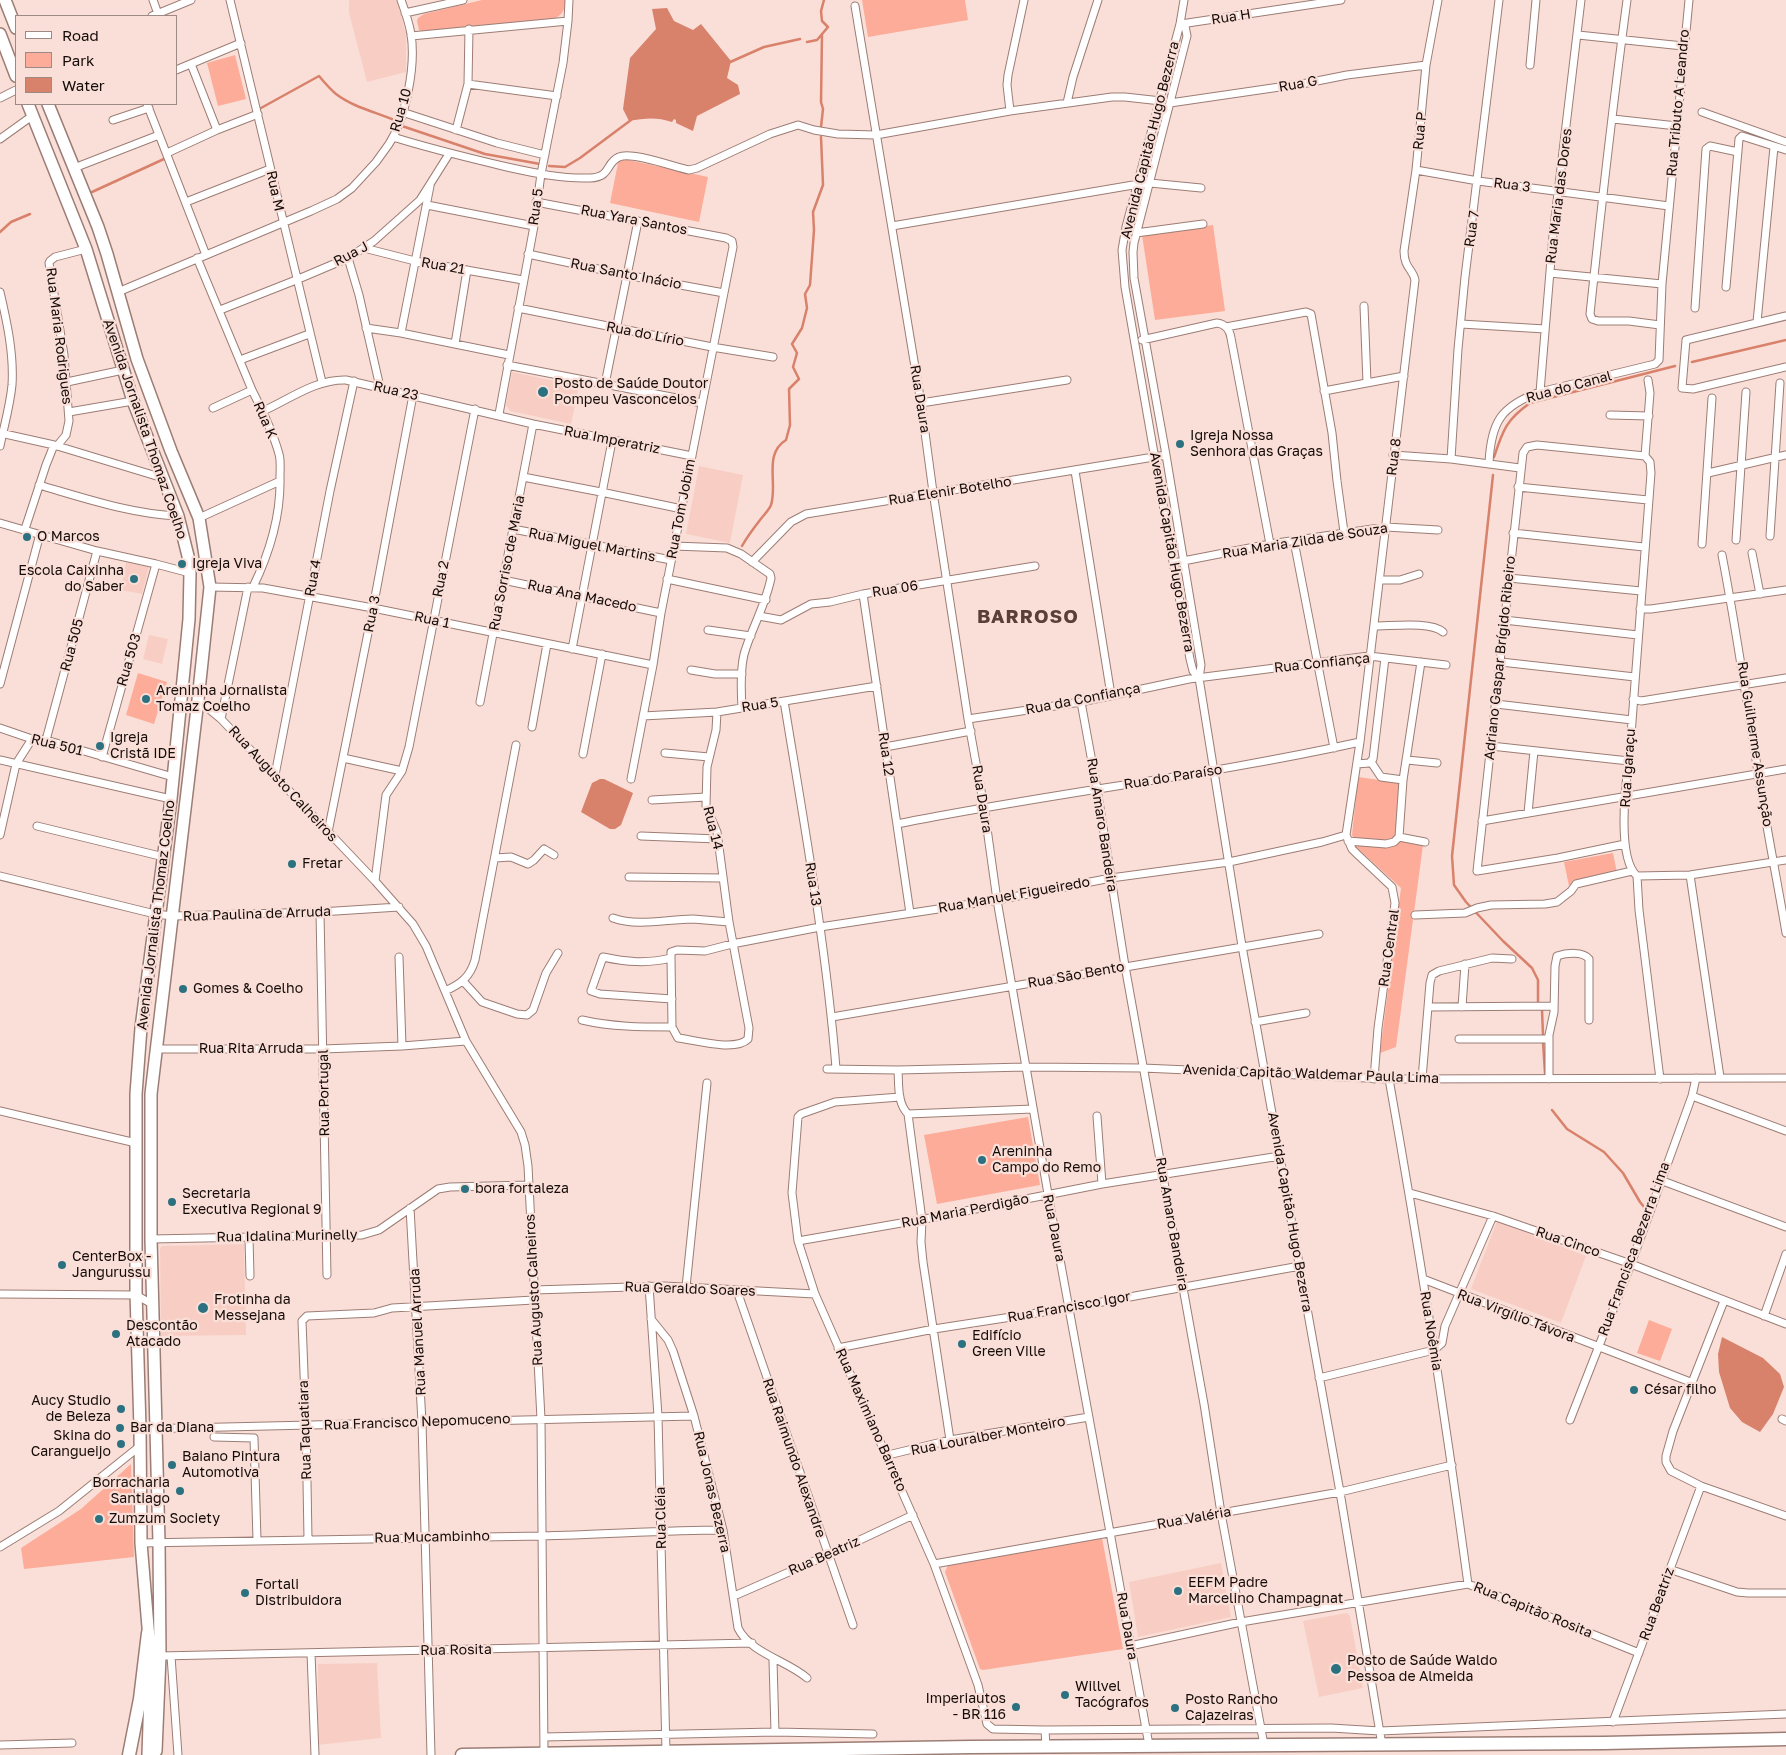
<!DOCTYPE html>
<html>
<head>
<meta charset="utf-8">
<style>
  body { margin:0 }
  #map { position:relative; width:1786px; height:1755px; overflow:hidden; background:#fadfd8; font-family:"Golos Text",sans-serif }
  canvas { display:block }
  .legend { position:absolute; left:15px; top:15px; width:162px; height:90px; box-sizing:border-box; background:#fadfd8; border:1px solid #9e8a85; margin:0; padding:6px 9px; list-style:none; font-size:15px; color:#150b08 }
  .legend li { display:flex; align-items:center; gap:10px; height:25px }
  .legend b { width:25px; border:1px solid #9e8a85 }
</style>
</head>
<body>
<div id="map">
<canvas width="1786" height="1755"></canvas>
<ul class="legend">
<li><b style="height:6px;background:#fff"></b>Road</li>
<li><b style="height:14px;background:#fcac98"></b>Park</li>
<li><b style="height:14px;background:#d8816b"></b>Water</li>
</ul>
</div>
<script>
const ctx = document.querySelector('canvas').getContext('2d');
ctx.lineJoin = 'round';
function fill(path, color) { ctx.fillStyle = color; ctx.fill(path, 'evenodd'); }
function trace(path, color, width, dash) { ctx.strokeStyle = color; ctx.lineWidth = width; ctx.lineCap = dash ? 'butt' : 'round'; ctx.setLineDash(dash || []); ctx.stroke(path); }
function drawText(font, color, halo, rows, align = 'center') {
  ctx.font = font + ' "Golos Text",sans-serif'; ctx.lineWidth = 4.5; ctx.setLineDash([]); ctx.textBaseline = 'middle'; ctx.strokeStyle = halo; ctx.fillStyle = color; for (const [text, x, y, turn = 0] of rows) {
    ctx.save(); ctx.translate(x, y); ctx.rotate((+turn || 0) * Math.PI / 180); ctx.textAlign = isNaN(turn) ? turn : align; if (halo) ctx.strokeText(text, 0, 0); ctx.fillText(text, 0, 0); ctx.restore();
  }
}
fill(new Path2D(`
  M349,0h48l9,34v38l-39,10 -18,-69z
  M512,372l67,14 -8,38 -61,-13 -4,-6z
  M699,466l44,9 -13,68 -44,-9z
  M126,562l23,5 -7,27 -21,-4z
  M149,635l19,4 -6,25 -19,-5z
  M1497,1221l89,35 -25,67 -90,-34z
  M244,1244l2,91 -85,1 -1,-88 2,-2z
  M1221,1563l10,54 -93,20 -9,-55z
  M1347,1613l3,3 13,72 -44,9 -16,-76z
  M377,1663l4,75 -63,7v-81z`), '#f8cec4');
fill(new Path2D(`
  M482,0h83c1,11 -4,15 -12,20l-129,12 -5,-2 -2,-9 1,-3 6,-4z
  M862,0h103l3,20 -100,17z
  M235,55l11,44 -28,7 -11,-43z
  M619,158l89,19 -9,45 -89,-19z
  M1213,225l12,86 -70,9 -13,-85z
  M138,673l29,9 -13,42 -28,-9z
  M1358,777l43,6 -6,56 28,6 -27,202 -16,6 21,-165 -45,-41 -4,-12z
  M1613,853l5,25 -49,8 -5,-24z
  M1028,1117l12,68 -103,19 -13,-69z
  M1649,1320l23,9 -12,32 -23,-8z
  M131,1464l3,93 -110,12 -3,-21 60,-39z
  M1098,1536l4,2 21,111 -140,21 -3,-1 -35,-97 3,-7z`), '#fcac98');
fill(new Path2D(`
  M667,8l7,13 19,9 8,-6 30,37 -4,17 11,7 2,9 -43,22 -4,15 -17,-8v-3l-2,-1 -2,3c-15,-5 -27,-4 -43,-1l-6,-12 7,-51 26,-29 -4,-20z
  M600,779h4l29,14 -12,32 -6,4h-5l-29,-17 11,-29z
  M1722,1337l41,21 17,16 4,13 -11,27 -13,18 -18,-10 -12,-14 -11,-36 -1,-18z`), '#d8816b');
trace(new Path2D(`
  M807,42l10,-2 11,-13 -6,-6 -1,-10 3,-11
  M728,63l36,-16 36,-8
  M261,108l58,-32c5,6 11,13 17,18 17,13 39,18 58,26
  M402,126l83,28 55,10
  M821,127l2,-18 -2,-7 1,-68
  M549,166l16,1 15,-9 51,-38
  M92,192l72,-33
  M0,232l11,-10 19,-8
  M1692,362l94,-22
  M1494,457c9,-27 12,-37 36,-54l145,-37
  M1493,475l-41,381 2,29 12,17 37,39 29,27 6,12v22
  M742,546c5,-9 11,-17 18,-26 3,-4 9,-10 11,-15 7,-21 -8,-51 15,-65l4,-15 -1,-36 10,-10 -6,-12 4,-14 -5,-9 10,-16 5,-20 -2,-14 5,-9 4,-55 -1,-18 10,-27 -2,-48
  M1542,1010l1,25
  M1543,1042l2,31
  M1552,1110l15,19 37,23 19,21 17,29 8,10`), '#d8816b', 2.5);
const street = new Path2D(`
  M153,0l5,14
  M230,0l92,382
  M1184,0l-4,24 -54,203 -4,23 3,37 65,372 3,12 6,7
  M1627,0c-14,104 -26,209 -37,314l2,5 6,2h31l31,4
  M855,6l66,397 12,89 35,227 16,88 13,93 51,294 101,551
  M405,13l58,-13
  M152,16l39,-16
  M1180,24l5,2 2,10 -53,207 -1,9 1,26 32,177 35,210 -2,13 43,268 98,546 42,253
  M1181,24l160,-24
  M1578,35l105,11
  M411,36l157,-15
  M191,64l26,66
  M1530,65l6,-65
  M176,70l65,-27
  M468,84l89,12
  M0,98l16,-8
  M1067,103l6,-26 25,-77
  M1170,103l137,-20 40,-8 79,-10
  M147,104l59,151
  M1010,111l-3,-26 1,-10 16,-75
  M402,112l95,31 48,12
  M1702,112l84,30
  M1613,119l64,7
  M113,120l36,-12
  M456,130l12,-46 1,-55
  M393,137c38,12 76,21 114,30 27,6 55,12 83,11 22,-1 15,-15 29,-21 12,-6 55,10 70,13l8,-2 73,-34 28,-9 16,5 24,4 38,1 134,-24 102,-14h13l36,4
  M0,139l32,-23
  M167,153l50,-23 41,-16
  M74,168l85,-33
  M1416,170l62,11 191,25
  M186,202l84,-33
  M536,202l190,36 6,3 1,6 -72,366 -8,52 -22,114
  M427,205l107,21
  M892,226l247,-42 11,-1 51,5
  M1136,233l67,-9
  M364,248l51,13 108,19
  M528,254l98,21 98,18
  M197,258l55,132c10,20 21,42 27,64 2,7 1,15 1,23 1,38 -10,75 -27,110
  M348,258l11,37 21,92
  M1550,273l112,11
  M1726,287l13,-148 3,-3 44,14
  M0,292c7,30 14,62 12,93 -2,21 -8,41 -12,61
  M118,292l193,-81 26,-12 15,-11 24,-26 13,-18c17,-27 27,-78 22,-110 -2,-12 -6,-23 -10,-34
  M1364,306l3,77
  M518,308l194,39 61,10
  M1695,308l11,-159 4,-3 28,6
  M220,310l76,-30 52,-22 26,-17 46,-41 29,-46
  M1786,316l-100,24 -4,48 11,1 93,-22
  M1757,322l17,-175
  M1461,324l84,5
  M1226,327l80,-15 5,2 21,119 5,48 7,51
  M366,328l35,5 108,22
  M401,333l29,-147
  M1142,340l75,-17c9,1 13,8 14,15l39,206
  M455,344l12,-74
  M240,360l69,-26
  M507,365l195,38
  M67,382l56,-12
  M605,384l33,-163
  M1324,391l80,-15
  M1540,392l13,-157 28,-235
  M921,403l146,-23
  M213,408l39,-18
  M263,411c27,-12 53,-32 83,-31l187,44 159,32
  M69,412l64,-11
  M499,414l35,-188 7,-52 22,-111 5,-42 1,-21
  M1610,415l39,1
  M0,433l54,12 109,33
  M57,446l9,-11 3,-14 -5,-66 -15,-92 1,-2 5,-4 31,-8
  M1393,455l58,4 69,9
  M1645,456l5,6 1,11 -22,288c-4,26 -12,97 8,115l2,34 21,169
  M1645,456l5,-63 -2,-13
  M1451,459l7,-110 7,-72 34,-277
  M1489,463c2,-41 12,-57 51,-71l115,-28 4,-4 3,-76 27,-284
  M1075,471l36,224
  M1708,473l78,-18
  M523,477l78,15 81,17
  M39,485c45,13 92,29 139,31
  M1518,487l130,13
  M199,518l81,-37
  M0,523l97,28 59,13 34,9
  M25,529l21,-64 8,-20
  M513,529l158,31
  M1513,533l131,14
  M1770,536l10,-153
  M1736,540l10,-148
  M1294,541l40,207
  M1702,544l10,-146
  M674,546l53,2 14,6 29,20 1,4c-5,25 -17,46 -25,70 -6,15 -5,43 -4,59
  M1752,553l8,41
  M1722,555c14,72 24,144 36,217 8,54 19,107 28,161
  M752,562l39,-40 15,-8 360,-59
  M1173,563l97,-19 116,-17 52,3
  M1509,578l132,13
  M667,579l99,21
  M503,580l158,33
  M1380,580h20l19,-6
  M210,587l53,1 110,20 280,57
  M863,594l47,319
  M1640,609h11l135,-19
  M759,616l22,4 30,-16 19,-2 33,-8 172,-28
  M1504,620l134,15
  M1375,626c17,0 56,-5 68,6
  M708,630l43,6
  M572,649l40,-208
  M1501,662l134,15
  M691,670l24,4h27
  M0,684l40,-150
  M1633,699l8,2 145,-23
  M198,700l23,19 154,162 38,43 13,22 40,95 55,91 4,13 3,21 13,253 3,334
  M784,701c20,122 42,244 52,367
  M480,702l53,-278
  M1081,702l16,87 28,177 79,438 17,109 43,232
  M1496,704l136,16
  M643,716l74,-4 160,-26
  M221,719l27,-132
  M968,719l113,-17 108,-23 180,-23 77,9
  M532,727l15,-83
  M0,728l32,11 14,1 127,37
  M46,740l51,-189
  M1491,746l138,15
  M885,747l86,-16
  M665,753l44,4
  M583,754l19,-100
  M102,757l54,-193
  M343,758l59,13
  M0,760l171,39
  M1407,760l30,3
  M1371,762l10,15 22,3
  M1357,764l12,-1 4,-4 12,-101
  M275,775l55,-284 24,-110
  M652,800l54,-3
  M1528,813l6,-62
  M1482,821l304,-52
  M897,824c154,-31 310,-48 463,-82
  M37,826l127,31
  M328,832l45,-224 40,-213
  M0,835l16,-71 16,-25
  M641,836l77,3
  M1399,837l4,-57 18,-118
  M1348,841l38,3 8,-2 5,-5 26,5
  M1625,844l-67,14 -81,13 46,-418 4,-6 10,-2 108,11
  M495,858l16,-1 17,7 6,-4 10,-11 10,6
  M1690,875l30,202
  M0,876l155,38 18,2 147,-4 79,-5
  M1637,876l53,-1 96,-15
  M629,877l94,1
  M375,881l11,-86 16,-24 7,-24 66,-338
  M320,912l7,363
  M1415,915l50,-2 12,-5 14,-3 54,-1 12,-2 14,-11 5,-7 56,-13
  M613,918c25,9 54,1 80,1 12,1 24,2 36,3
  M399,957l3,89
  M671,958l1,69
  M463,981l19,21 35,12 10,1 6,-5 13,-37 12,-20
  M445,991c16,-7 25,-14 30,-31l41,-215
  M672,999l-72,-5 -9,-3 12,-34c23,5 44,7 68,1v-6l6,-2 28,1 27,-7 88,-17 177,-27 114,-22 118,-16 93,-20 24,-7
  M1429,1007l125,-1
  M1462,1007l3,-43
  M832,1017l487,-83
  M582,1020c30,7 59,7 90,7l6,11c17,2 57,14 70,1l1,-11 -20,-106 -12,-90 -11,-26 1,-39 9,-37 1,-18
  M1255,1022l51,-9
  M1459,1039h90
  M156,1049h167l79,-3 64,-5
  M827,1069l71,1 128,-3 117,1 246,11 397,-1
  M898,1070c1,15 -1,33 10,44l14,106 -1,22 2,20 27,178
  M1374,1079l4,-51 17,-125 -3,-16 -35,-33 -5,-5 -6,-14 14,-93 55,-462c-2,-11 -11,-12 -11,-29l12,-81 10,-105 12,-65
  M1389,1079c30,168 56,336 79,505
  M1422,1079l8,-96 2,-8 7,-4 53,-13 20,1
  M1549,1079v-44l5,-23 1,-46 2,-10c9,-3 26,-5 32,3v61
  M1692,1096l94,35
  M900,1097l-65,5 -34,12 -3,3 -6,76 6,48 17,53 119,270 44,121 9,39 6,5 52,1 286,-2 49,3 406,-17
  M0,1111l136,32
  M908,1114l125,-5
  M1097,1116l5,68
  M1660,1180l126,47
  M1410,1193l83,23 138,48 155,60
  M410,1208l12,214 9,333
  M249,1238l1,38
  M151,1239l211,-4 17,-5 59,-41 12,-2 79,-2
  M798,1241l132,-23 172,-34 178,-28
  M1423,1279l270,104
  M649,1286l9,130 8,336
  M686,1287l21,-204
  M534,1290l130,-4 151,8
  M737,1291l116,334
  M0,1294l136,1 16,9
  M1724,1301l-51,130 -7,25v6l5,9 30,15 85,30
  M1764,1316l22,-62
  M651,1319l17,21 5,11 21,65 29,114 15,98c12,25 50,33 69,50
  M838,1348l96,-19 135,-21 231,-42
  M1319,1378l115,-28 8,-7 3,-17 48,-110
  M1782,1419l4,2
  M1570,1420l61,-156 61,-168 4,-18
  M140,1429l554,-13
  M214,1437l40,1 3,102
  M888,1455l62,-15 139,-23
  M308,1539l-2,-114 -4,-104 5,-5 67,-3 18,-5 142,-8
  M141,1543c133,-3 267,-4 400,-7 61,-1 121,-6 182,-6
  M0,1547l59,-36 81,-65
  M934,1564l406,-72 112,-27
  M1669,1569l68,23 11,1h38
  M734,1596l94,-41 85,-40
  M1130,1646l111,-24 227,-38 171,69
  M311,1653l4,102
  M160,1656l592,-13
  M171,1656l7,99
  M773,1660l2,72
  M1613,1722l88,-236
  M1045,1730l1,16
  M544,1737l231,-5 98,2
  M0,1745l72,-2`);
const primary = new Path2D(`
  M5,0l11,28
  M0,34l16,42
  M28,104l58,145 47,152 45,115 10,40 2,17 -1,46 -4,41 -14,139 -30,229 -5,66v198l4,137 1,114 10,120 -3,92
  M48,104l50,123 9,27 30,105 34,92 28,67 11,69 -12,113 -47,394v145l8,304 1,113 -4,95`);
const highway = new Path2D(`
  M129,1755l11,-56 8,-66
  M462,1755l509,-8 633,-4 182,-4`);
trace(street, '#9c7d75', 9);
trace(primary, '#9c7d75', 14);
trace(highway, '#9c7d75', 15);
trace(street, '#fff', 7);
trace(primary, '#fff', 11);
trace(highway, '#fff', 12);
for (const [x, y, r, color] of [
  [543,392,6,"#2c7180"],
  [1180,444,5,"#2c7180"],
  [27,537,5,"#2c7180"],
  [182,564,5,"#2c7180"],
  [134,579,5,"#2c7180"],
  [146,699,5,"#2c7180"],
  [100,746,5,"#2c7180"],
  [292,864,5,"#2c7180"],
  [183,989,5,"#2c7180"],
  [982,1160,5,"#2c7180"],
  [465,1189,5,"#2c7180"],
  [172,1202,5,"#2c7180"],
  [62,1265,5,"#2c7180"],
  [203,1308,6,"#2c7180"],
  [116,1334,5,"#2c7180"],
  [962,1344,5,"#2c7180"],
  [1634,1390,5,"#2c7180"],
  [121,1409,5,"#2c7180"],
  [120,1428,5,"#2c7180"],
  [121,1444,5,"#2c7180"],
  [172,1465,5,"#2c7180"],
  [180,1491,5,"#2c7180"],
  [99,1519,5,"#2c7180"],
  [1178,1591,5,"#2c7180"],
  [245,1593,5,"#2c7180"],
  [1336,1669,6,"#2c7180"],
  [1065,1695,5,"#2c7180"],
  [1016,1707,5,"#2c7180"],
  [1175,1708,5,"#2c7180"]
]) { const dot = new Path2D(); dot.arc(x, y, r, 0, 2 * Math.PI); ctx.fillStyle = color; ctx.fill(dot); trace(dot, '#fadfd8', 2); }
drawText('14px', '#150b08', '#fadfd8', [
  ["Rua H",1231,17,-9],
  ["Rua G",1298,84,-10],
  ["Rua Tributo A Leandro",1678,103,-85],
  ["Rua 10",401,110,-74],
  ["Rua P",1420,131,-84],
  ["Avenida Capitão Hugo Bezerra",1150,140,-76],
  ["Rua 3",1512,185,7],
  ["Rua M",275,191,78],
  ["Rua Maria das Dores",1559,196,-83],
  ["Rua 5",536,207,-82],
  ["Rua Yara Santos",634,220,11],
  ["Rua 7",1472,229,-82],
  ["Rua J",351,254,-28],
  ["Rua 21",443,266,10],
  ["Rua Santo Inácio",626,274,11],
  ["Rua do Lírio",645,334,11],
  ["Rua Maria Rodrigues",59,336,83],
  ["Rua do Canal",1569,387,-15],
  ["Rua 23",396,391,13],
  ["Rua Daura",920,399,81],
  ["Rua K",265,420,67],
  ["Avenida Jornalista Thomaz Coelho",145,429,71],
  ["Rua Imperatriz",612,440,11],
  ["Rua 8",1394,457,-83],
  ["Rua Elenir Botelho",950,491,-9],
  ["Rua Tom Jobim",681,509,-79],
  ["Rua Maria Zilda de Souza",1305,541,-9],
  ["Rua Miguel Martins",592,545,11],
  ["Avenida Capitão Hugo Bezerra",1172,552,80],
  ["Rua Sorriso de Maria",507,563,-79],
  ["Rua 4",313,578,-80],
  ["Rua 2",441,579,-79],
  ["Rua 06",895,589,-9],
  ["Rua Ana Macedo",582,596,12],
  ["Rua 3",372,614,-79],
  ["Rua 1",432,620,12],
  ["Rua 505",72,645,-75],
  ["Adriano Gaspar Brígido Ribeiro",1500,658,-84],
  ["Rua 503",129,660,-74],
  ["Rua Confiança",1322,663,-6],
  ["Rua da Confiança",1083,699,-11],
  ["Rua 5",760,705,-9],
  ["Rua Guilherme Assunção",1755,744,81],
  ["Rua 501",57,745,14],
  ["Rua 12",886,754,82],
  ["Rua Igaraçu",1628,768,-86],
  ["Rua do Paraíso",1173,777,-9],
  ["Rua Augusto Calheiros",283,784,47],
  ["Rua Daura",982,799,81],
  ["Rua Amaro Bandeira",1102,825,81],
  ["Rua 14",713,828,76],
  ["Rua 13",813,884,81],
  ["Rua Manuel Figueiredo",1014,895,-10],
  ["Rua Paulina de Arruda",257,914,-2],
  ["Avenida Jornalista Thomaz Coelho",156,915,-83],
  ["Rua Central",1389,948,-82],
  ["Rua São Bento",1076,975,-10],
  ["Rua Rita Arruda",251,1049],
  ["Avenida Capitão Waldemar Paula Lima",1311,1074,2],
  ["Rua Portugal",324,1093,-91],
  ["Rua Maria Perdigão",965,1211,-11],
  ["Avenida Capitão Hugo Bezerra",1290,1212,80],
  ["Rua Amaro Bandeira",1172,1224,80],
  ["Rua Daura",1054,1228,79],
  ["Rua Idalina Murinelly",287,1236,-1],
  ["Rua Cinco",1568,1242,19],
  ["Rua Francisca Bezerra Lima",1634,1249,-70],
  ["Rua Geraldo Soares",690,1289,2],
  ["Rua Augusto Calheiros",534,1290,-93],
  ["Rua Francisco Igor",1069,1307,-10],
  ["Rua Virgílio Távora",1516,1316,21],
  ["Rua Noêmia",1431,1331,81],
  ["Rua Manuel Arruda",418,1332,-93],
  ["Rua Maximiano Barreto",871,1420,66],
  ["Rua Francisco Nepomuceno",417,1422,-2],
  ["Rua Taquatiara",305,1430,-92],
  ["Rua Louralber Monteiro",988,1436,-11],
  ["Rua Raimundo Alexandre",794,1458,71],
  ["Rua Jonas Bezerra",712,1492,77],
  ["Rua Cléia",661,1518,-91],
  ["Rua Valéria",1194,1518,-10],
  ["Rua Mucambinho",432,1537,-1],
  ["Rua Beatriz",824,1556,-24],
  ["Rua Beatriz",1657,1604,-70],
  ["Rua Capitão Rosita",1533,1610,22],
  ["Rua Daura",1127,1626,80],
  ["Rua Rosita",456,1650,-1]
]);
drawText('14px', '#150b08', '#fadfd8', [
  ["Posto de Saúde Doutor",554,384],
  ["Pompeu Vasconcelos",554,400],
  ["Igreja Nossa",1190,436],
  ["Senhora das Graças",1190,452],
  ["O Marcos",37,537],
  ["Igreja Viva",192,564],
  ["Escola Caixinha",124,571,"right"],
  ["do Saber",124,587,"right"],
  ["Areninha Jornalista",156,691],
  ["Tomaz Coelho",156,707],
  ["Igreja",110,738],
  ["Cristã IDE",110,754],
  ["Fretar",302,864],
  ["Gomes & Coelho",193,989],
  ["Areninha",992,1152],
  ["Campo do Remo",992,1168],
  ["bora fortaleza",475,1189],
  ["Secretaria",182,1194],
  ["Executiva Regional 9",182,1210],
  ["CenterBox -",72,1257],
  ["Jangurussu",72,1273],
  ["Frotinha da",214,1300],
  ["Messejana",214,1316],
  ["Descontão",126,1326],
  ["Atacado",126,1342],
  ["Edifício",972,1336],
  ["Green Ville",972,1352],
  ["César filho",1644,1390],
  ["Aucy Studio",111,1401,"right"],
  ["de Beleza",111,1417,"right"],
  ["Bar da Diana",130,1428],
  ["Skina do",111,1436,"right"],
  ["Carangueijo",111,1452,"right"],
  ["Baiano Pintura",182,1457],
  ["Automotiva",182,1473],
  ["Borracharia",170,1483,"right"],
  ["Santiago",170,1499,"right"],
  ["Zumzum Society",109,1519],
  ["EEFM Padre",1188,1583],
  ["Marcelino Champagnat",1188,1599],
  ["Fortali",255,1585],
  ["Distribuidora",255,1601],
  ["Posto de Saúde Waldo",1347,1661],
  ["Pessoa de Almeida",1347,1677],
  ["Willvel",1075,1687],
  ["Tacógrafos",1075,1703],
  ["Imperiautos",1006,1699,"right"],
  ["- BR 116",1006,1715,"right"],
  ["Posto Rancho",1185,1700],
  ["Cajazeiras",1185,1716]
], 'left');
ctx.letterSpacing = '1px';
drawText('bold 19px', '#593f38', '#fadfd8', [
  ["BARROSO",1028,617]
]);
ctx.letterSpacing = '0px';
</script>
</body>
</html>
